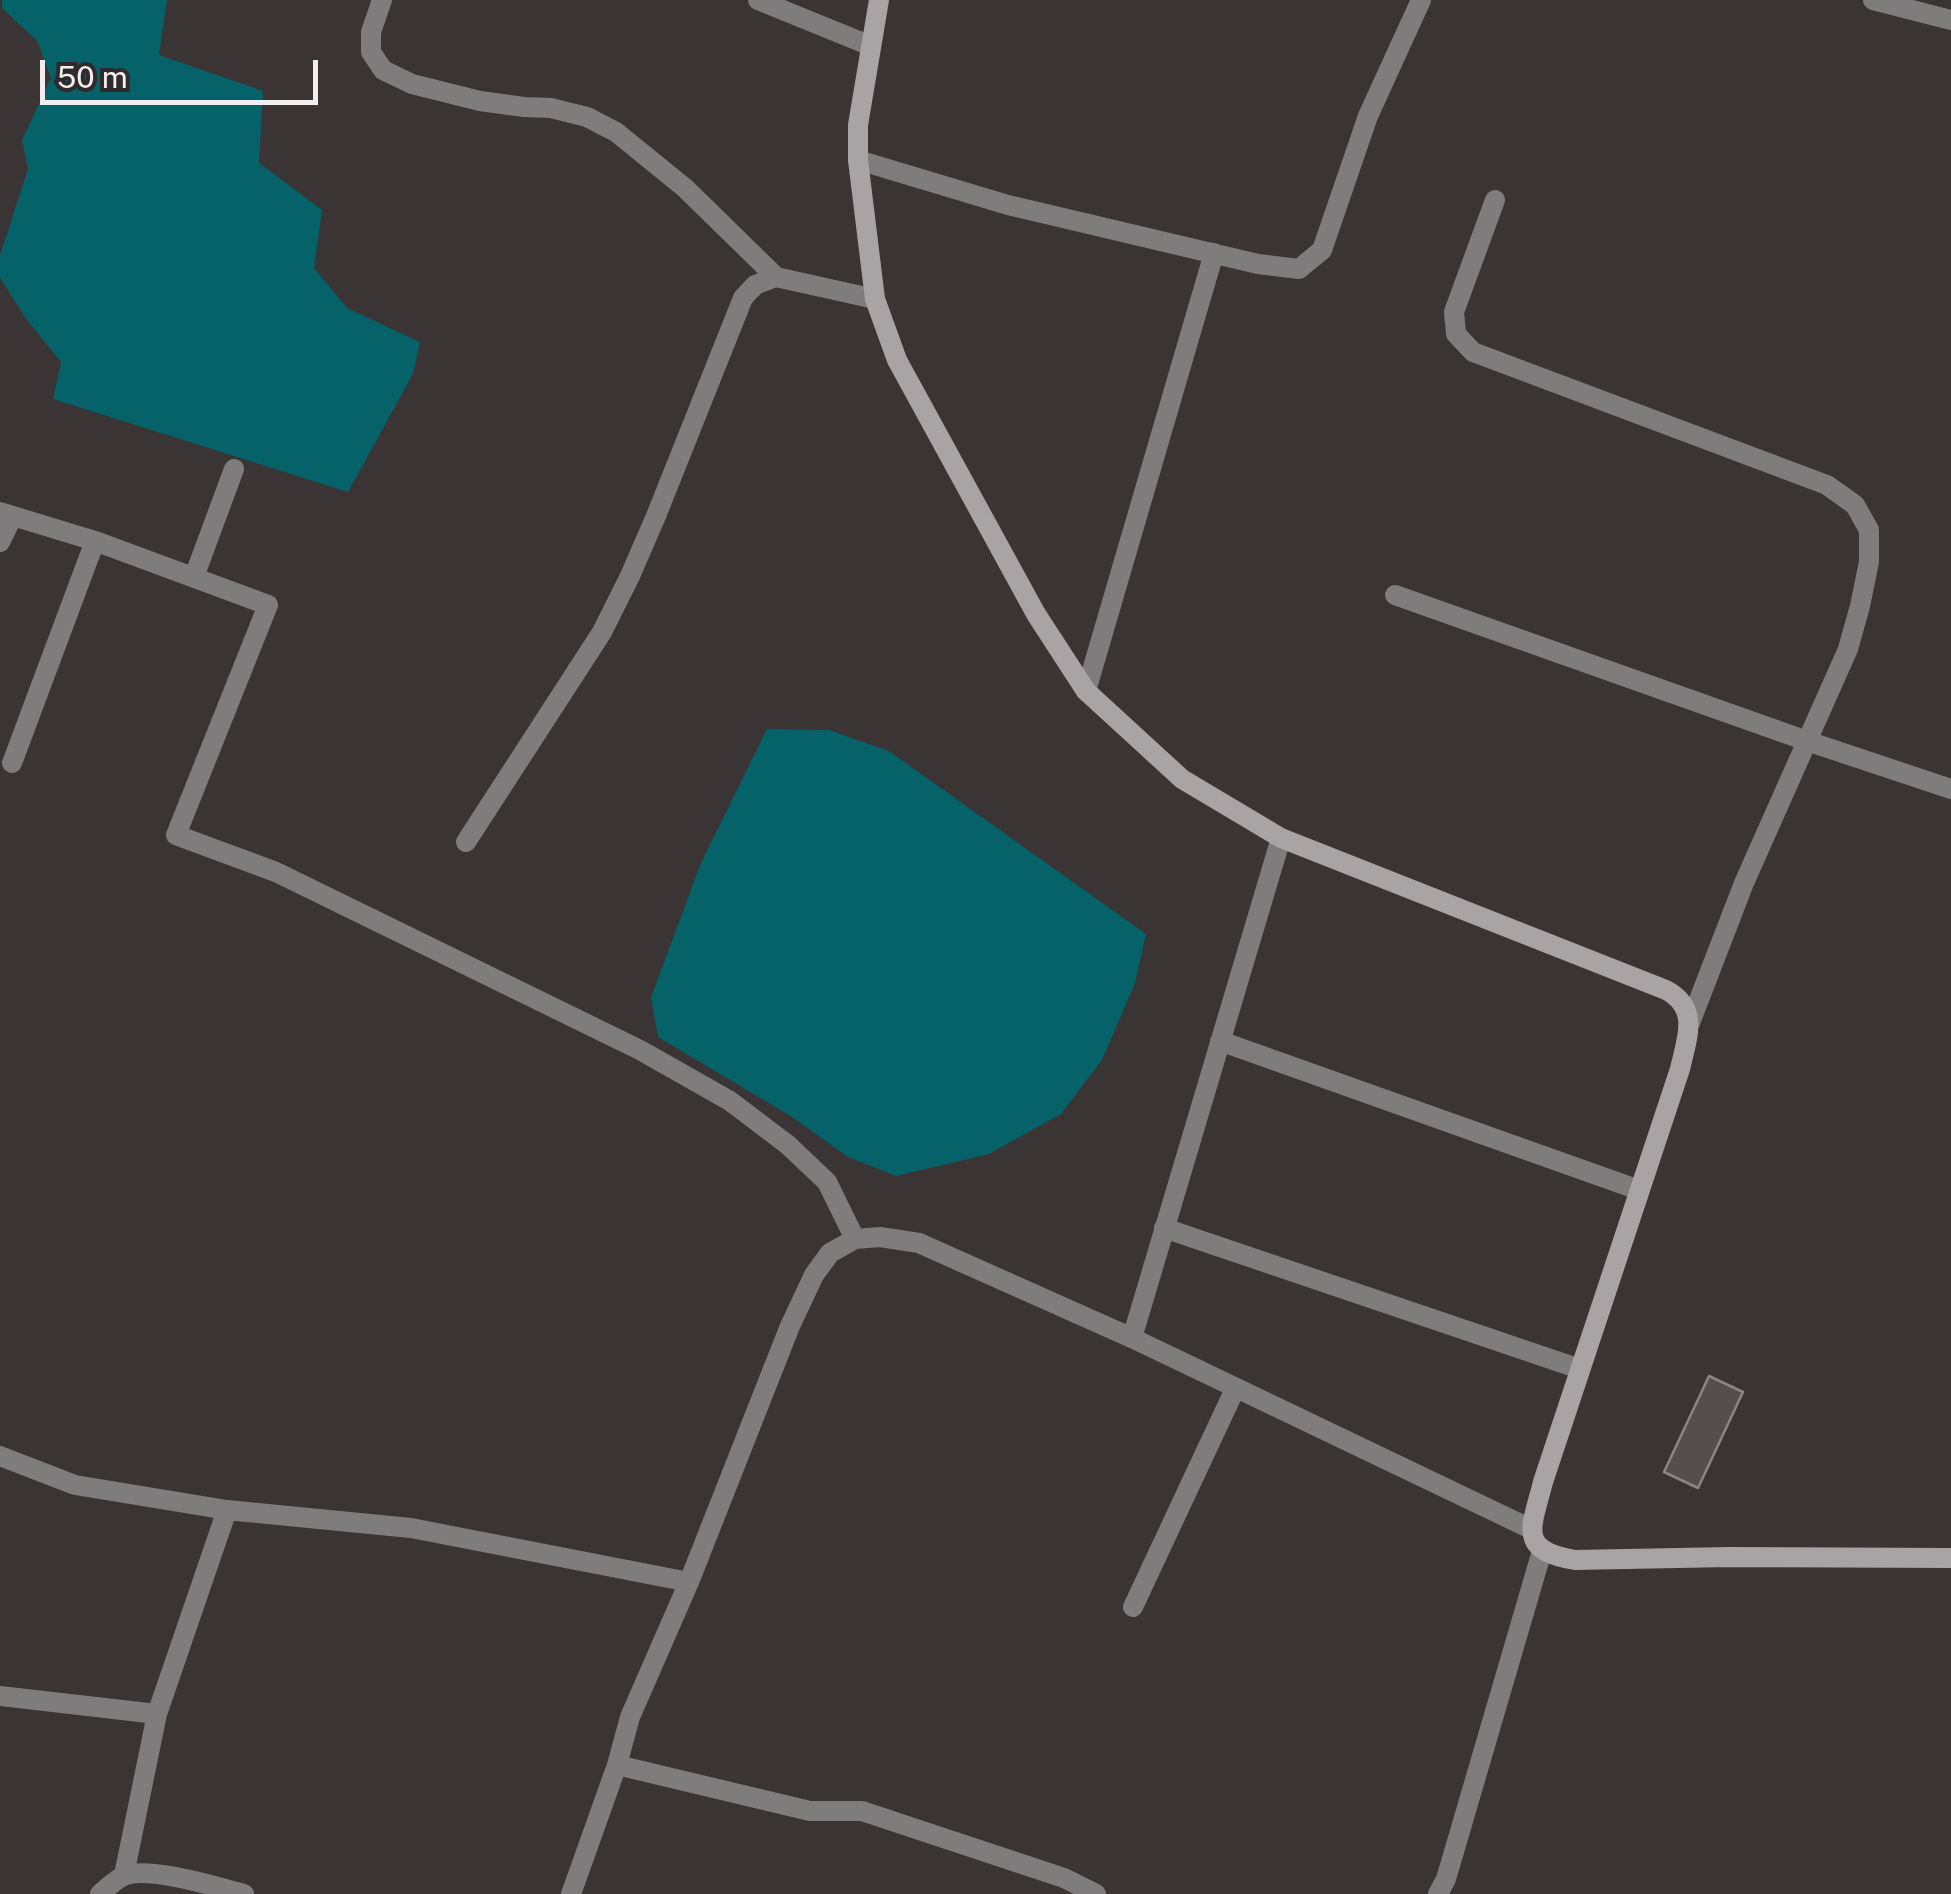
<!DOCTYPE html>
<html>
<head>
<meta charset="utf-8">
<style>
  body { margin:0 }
  #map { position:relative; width:1951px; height:1894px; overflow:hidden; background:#3a3435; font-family:"Public Sans",sans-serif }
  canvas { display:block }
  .scale { position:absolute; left:40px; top:60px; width:278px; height:45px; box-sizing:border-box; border:5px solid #f2eeef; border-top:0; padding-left:12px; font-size:30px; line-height:35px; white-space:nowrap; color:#f2eeef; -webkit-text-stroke:8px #2f2a2b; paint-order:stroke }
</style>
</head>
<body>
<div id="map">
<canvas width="1951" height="1894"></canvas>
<div class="scale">50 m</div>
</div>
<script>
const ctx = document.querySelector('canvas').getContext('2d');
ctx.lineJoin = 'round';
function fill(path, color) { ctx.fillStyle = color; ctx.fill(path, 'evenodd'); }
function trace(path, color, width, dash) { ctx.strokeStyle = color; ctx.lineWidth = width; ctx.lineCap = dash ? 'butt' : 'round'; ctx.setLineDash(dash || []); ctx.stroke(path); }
fill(new Path2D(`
  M2,0h165l-8,55 104,36 -4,72 63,47 -8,58 33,40 73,34 -7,32 -65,118 -295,-93 8,-37 -34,-42 -27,-42v-23l28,-86 -6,-29 29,-62 -14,-37 -35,-33z
  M767,729l62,1 60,21 257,183 -11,49 -33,77 -41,54 -72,40 -93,22 -48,-19 -56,-40 -134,-80 -7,-40 50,-134z`), '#056269');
const building = new Path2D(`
  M1709,1376l34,16 -45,96 -34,-16z`);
fill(building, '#544e4f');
trace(building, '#8c8587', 2.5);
trace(new Path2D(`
  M382,0l-11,32v20l12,18 29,14 68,17 44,6 27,1 36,9 29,15 69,56 91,89
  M758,0l113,46
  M1873,0l78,20
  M858,160l150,45 250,59 41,5 23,-19 46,-134 53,-116
  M1495,200l-41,112 2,22 17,18 354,133 28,20 14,25v32l-9,44 -12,43 -104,234 -54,140
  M0,512l95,29 173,64 -92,230 100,37 364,178 90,51 58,44 39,37 28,57
  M0,542l13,-26
  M194,577l40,-108
  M1395,595l412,146 144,48
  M1086,691l128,-438
  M12,763l83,-222
  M466,842l136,-210 28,-56 26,-60 87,-218 12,-13 21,-8 99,22
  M1220,1041l419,149
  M1164,1228l416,141
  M1132,1338l149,-500
  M0,1456l75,29 152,25 184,18 278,54
  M1133,1607l102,-218
  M0,1696l157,18
  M617,1765l193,46h52l202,67 32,16
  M124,1875l33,-161 70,-204
  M100,1894c7,-6 17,-16 26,-19 27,-8 90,12 118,19
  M571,1894l46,-129 13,-48 59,-135 101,-256 24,-51 16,-22 25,-14 25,-2 39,6 213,95 399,191
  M1438,1894l8,-15 96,-328`), '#7f7c7d', 20);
trace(new Path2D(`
  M879,0l-21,125v35l17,139 22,61 139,254 50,77 96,88 99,59 385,152c34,18 21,48 14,79l-137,413c-11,45 -27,68 32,78l154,-3 222,1`), '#a8a4a5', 20);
</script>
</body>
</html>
